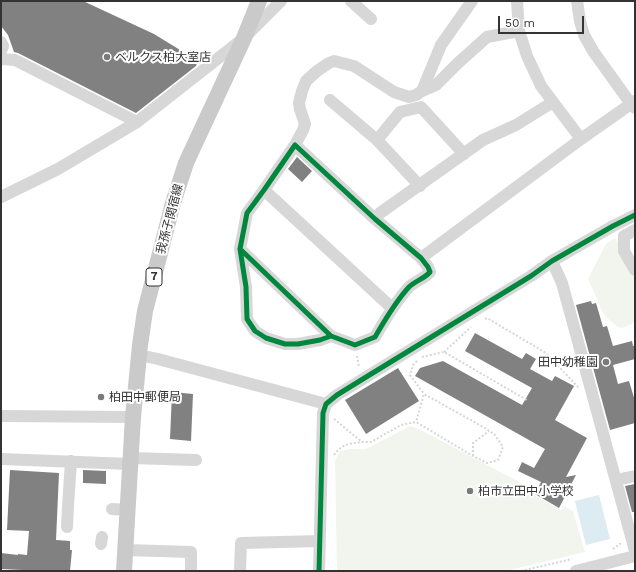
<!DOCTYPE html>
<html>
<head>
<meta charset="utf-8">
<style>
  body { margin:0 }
  #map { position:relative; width:636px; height:572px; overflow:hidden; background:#fff; font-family:"Work Sans",sans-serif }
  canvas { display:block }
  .frame { position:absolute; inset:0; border:2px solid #333; pointer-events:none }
  .scale { position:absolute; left:498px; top:16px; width:86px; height:18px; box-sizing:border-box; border:2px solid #333; border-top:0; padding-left:5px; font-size:12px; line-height:14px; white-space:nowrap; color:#333; -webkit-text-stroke:3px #fff; paint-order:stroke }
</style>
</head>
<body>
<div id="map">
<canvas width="636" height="572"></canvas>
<div class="frame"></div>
<div class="scale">50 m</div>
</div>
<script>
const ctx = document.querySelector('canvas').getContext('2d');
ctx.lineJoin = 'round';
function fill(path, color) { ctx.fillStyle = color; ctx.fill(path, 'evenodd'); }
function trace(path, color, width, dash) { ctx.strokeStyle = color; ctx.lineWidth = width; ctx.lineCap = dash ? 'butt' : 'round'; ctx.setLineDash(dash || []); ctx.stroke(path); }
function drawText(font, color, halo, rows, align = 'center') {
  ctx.font = font + ' "Work Sans","Noto Sans JP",sans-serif'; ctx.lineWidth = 4; ctx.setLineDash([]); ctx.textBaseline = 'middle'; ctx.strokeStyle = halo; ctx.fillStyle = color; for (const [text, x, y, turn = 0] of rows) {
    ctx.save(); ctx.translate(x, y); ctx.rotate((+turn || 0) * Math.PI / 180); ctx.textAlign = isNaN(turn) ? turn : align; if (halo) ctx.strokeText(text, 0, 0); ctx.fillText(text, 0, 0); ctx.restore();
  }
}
fill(new Path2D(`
  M615,238l4,6 2,8 14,25v45l-12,6 -5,-1 -12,-10 -5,-8 -3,-9 -5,-10 -5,-11 18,-35z
  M410,426l9,3 115,61 -2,4 29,16 3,-4 9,5 12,41 -80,19h-168l-2,-111 5,-9 10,-2h16z`), '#f1f5ed');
fill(new Path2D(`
  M599,495l11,44 -24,6 -11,-44z`), '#ddebf3');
fill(new Path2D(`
  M1,1h82l71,33 44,27 -2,5 -60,47 -118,-60 -4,-1 -6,-17 -7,-9z
  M297,157l15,14 -10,11 -14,-13z
  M591,301l1,3 4,-1 7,24 4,-1 6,20 19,-5 1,5h2v13l-22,6 5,19 11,-3 6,20v22l-25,7 -34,-125z
  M475,333l47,26 4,-6 10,6 -6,10 22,12 3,-5 19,10 -19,34 32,18 -21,39 10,-2 -17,33 -24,-14 6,-12 -23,-11 4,-9 12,6 11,-19 -130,-73 5,-8 23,-7 79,44 10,-17 -67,-37z
  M398,368l21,33 -53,33 -21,-34z
  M172,392l21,2 -2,47 -21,-2z
  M10,470l49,3 -3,67 14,1v9h2l-2,21h-27l-42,-2v-16l17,2v-1l9,1 2,-24 -22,-1z
  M83,470l23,1v13l-23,-1z
  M635,484v28h-3l-7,-26z`), '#818181');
trace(new Path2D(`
  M485,319l2,-1 59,35 32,34
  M444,352l27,-25
  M357,356l2,11
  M422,357l22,-5 83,48
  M417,361l-4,4 -3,10 14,19
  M334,419l28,23h9l30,-17 15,-3 57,34 14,7 11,-3 5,-13 -8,-12 -10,-7 -61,-34 -8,28
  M334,455c8,-11 14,-11 27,-13
  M473,456v-13l16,-12
  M613,549l7,-5v-1
  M521,571l51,-12`), '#d6d6d6', 2, [2, 2]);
trace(new Path2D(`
  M351,1l20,18
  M517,1l2,30 8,25 14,30 40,53
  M577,1l3,20 4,14 9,16 38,53 4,4
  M1,42l2,4 -2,5
  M1,59l14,1 122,62
  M422,91l19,-46 31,-44
  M330,100l47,40 43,46
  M377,140l23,-28 21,-5 43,47
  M295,145l8,-15 2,-6 -5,-15 -1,-6 3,-12 4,-10 11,-10 12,-8 5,-2 20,5 40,26 15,5 7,-2 6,-4 14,-6 22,-22 29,-26 32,-6
  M264,190l128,118
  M1,197l57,-28 79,-47 107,-84 37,-37
  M375,219l5,-6 103,-73 33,-15 37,-23
  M635,230l-11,6v15l11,19
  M240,249l91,87 24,9 20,-8c10,-17 20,-35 34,-50 6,-6 15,-8 21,-15l-2,-5 -7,-9 -46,-39 -80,-74 -31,45 -17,23 -7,36 6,38 1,32 8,12 11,7 19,6h13l22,-4 11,-4
  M421,258l160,-119 54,-38
  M552,261l10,22 73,268
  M139,355l19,4 168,45
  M1,416l132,1
  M131,458l65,2
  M1,459l129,5
  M616,480l19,-4
  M112,509l16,1
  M67,527l1,-21 3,-45
  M101,544l1,-7
  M126,550l65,2v19
  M240,571l1,-28 79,-2
  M319,571l4,-158 3,-9 11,-9 21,-13 173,-106 21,-15 61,-35 22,-11
  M576,571l59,-15`), '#d7d7d7', 12);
trace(new Path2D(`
  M124,571l9,-154 7,-72 5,-34 28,-108 13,-40 58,-125 15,-37`), '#cacaca', 16);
trace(new Path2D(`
  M240,249l91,87 24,9 20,-8c10,-17 20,-35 34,-50 6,-6 15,-8 21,-15l-2,-5 -7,-9 -46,-39 -80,-74 -31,45 -17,23 -7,36 6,38 1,32 8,12 11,7 19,6h13l22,-4 11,-4
  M319,571l4,-158 3,-9 11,-9 21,-13 173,-106 21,-15 61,-35 22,-11`), '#00873e', 5);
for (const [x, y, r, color] of [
  [107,57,4,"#7a7a7a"],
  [606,362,4,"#7a7a7a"],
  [101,397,4,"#7a7a7a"],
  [470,491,4,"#7a7a7a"]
]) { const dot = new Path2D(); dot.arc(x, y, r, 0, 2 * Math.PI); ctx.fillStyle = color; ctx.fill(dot); trace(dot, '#fff', 1.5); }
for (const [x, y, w] of [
  [154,277,16]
]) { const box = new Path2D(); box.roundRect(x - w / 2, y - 9, w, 18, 3); ctx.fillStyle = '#fff'; ctx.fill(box); trace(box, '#333', 1); }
drawText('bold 11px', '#333', null, [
  ["7",154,277]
]);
drawText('12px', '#333', '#fff', [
  ["ベルクス柏大室店",115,57],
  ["田中幼稚園",598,362,"right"],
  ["柏田中郵便局",109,397],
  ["柏市立田中小学校",478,491]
], 'left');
drawText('12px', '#333', '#fff', [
  ["我孫子関宿線",170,219,-75]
]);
</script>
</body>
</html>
